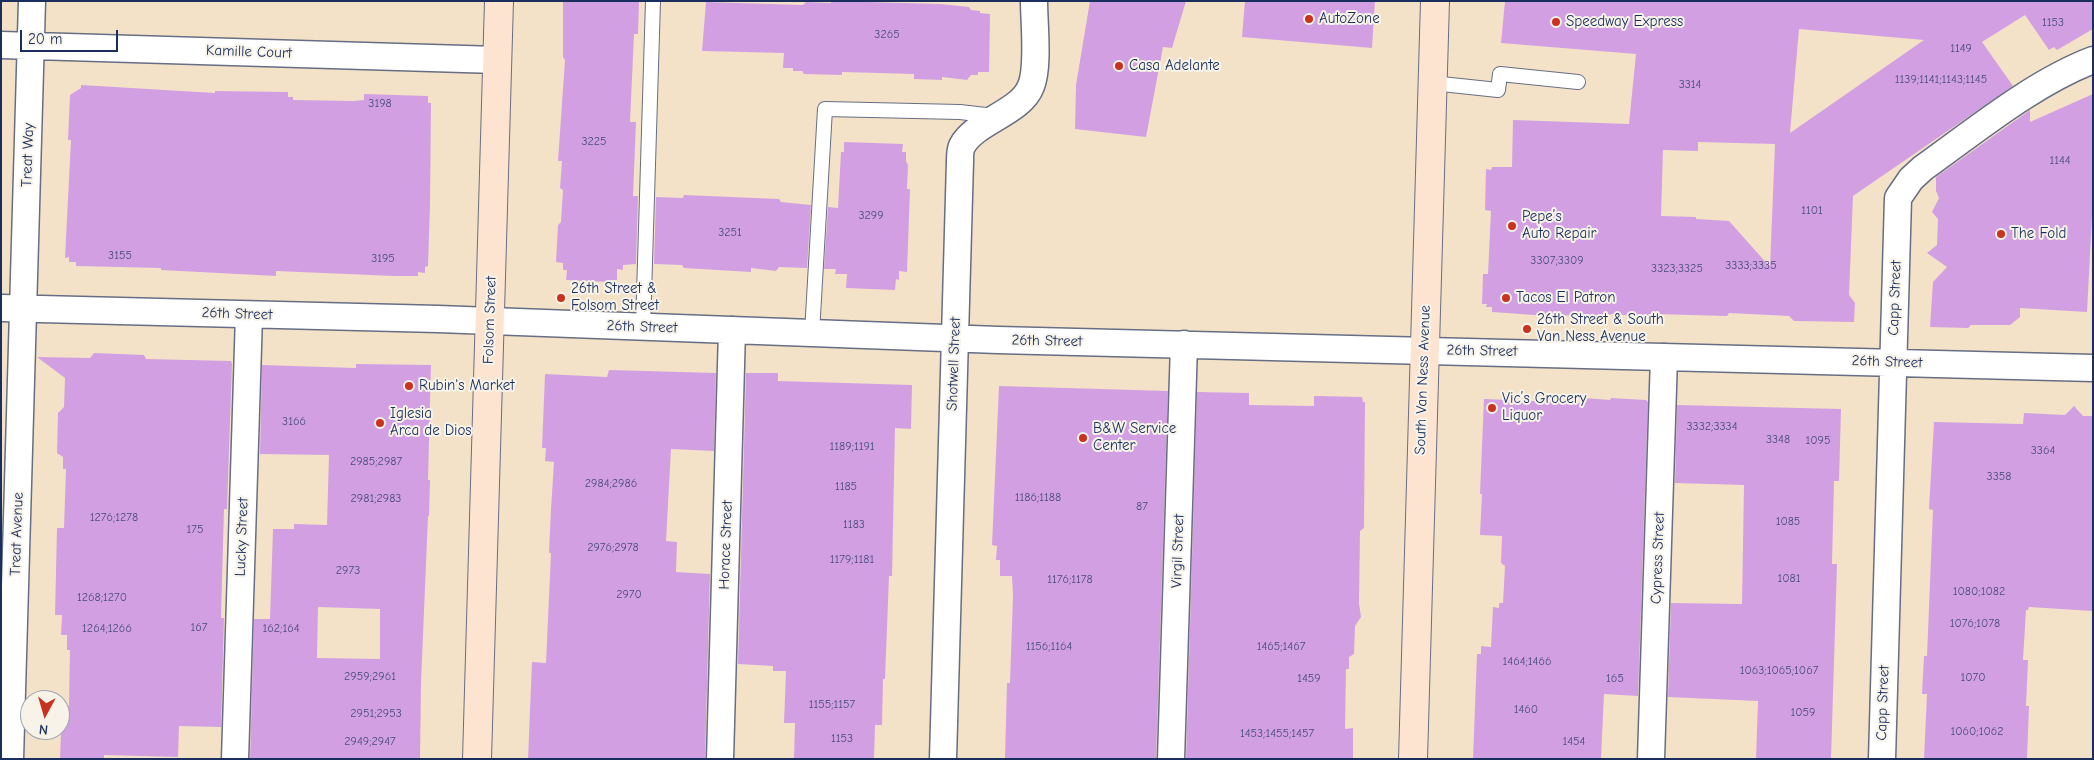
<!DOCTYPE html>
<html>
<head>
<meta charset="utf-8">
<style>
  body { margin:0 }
  #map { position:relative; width:2094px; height:760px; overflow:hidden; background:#f3e2c8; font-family:"Comic Neue",sans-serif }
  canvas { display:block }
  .frame { position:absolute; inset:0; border:2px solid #1b2f5e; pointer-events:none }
  .north { position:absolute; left:20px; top:690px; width:50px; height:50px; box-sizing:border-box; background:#f7f3e8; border:1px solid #9fa5b1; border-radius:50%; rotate:186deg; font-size:14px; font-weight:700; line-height:20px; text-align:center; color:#1b2f5e }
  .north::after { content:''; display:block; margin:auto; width:18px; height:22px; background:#c8321e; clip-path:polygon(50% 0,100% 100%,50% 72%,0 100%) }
  .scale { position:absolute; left:20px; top:30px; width:98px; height:22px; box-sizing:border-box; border:2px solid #1b2f5e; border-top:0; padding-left:6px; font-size:15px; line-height:18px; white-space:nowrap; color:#1b2f5e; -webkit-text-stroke:4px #f7f3e8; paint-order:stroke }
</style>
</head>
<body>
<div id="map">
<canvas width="2094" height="760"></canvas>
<div class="frame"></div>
<div class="north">N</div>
<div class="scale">20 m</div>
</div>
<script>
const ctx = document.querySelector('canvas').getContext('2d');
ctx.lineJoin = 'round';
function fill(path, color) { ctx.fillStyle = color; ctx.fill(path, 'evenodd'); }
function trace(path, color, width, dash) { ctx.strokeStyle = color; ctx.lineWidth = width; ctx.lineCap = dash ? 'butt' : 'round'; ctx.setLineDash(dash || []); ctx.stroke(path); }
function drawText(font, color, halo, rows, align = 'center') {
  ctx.font = font + ' "Comic Neue",sans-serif'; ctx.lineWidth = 4; ctx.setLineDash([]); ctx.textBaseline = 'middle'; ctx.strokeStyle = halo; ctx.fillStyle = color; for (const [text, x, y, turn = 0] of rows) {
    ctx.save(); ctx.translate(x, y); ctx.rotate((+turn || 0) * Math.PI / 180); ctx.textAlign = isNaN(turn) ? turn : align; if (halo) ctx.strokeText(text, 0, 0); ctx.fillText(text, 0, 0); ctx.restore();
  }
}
fill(new Path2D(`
  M563,1h76l-1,33h-4l-4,88h6l-3,74h5l-2,68 -13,1v5l-6,-1v11h-7v2l-44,-2 1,-10h-4v-7l-7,-1 2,-37 3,-3 2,-32 -3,-2 2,-27h-4l7,-101 -2,-3z
  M831,1l109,3 29,3 2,3 9,1v2l10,1 -1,58h-11v3h-7l-4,5 -25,-3v3l-28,-1v-5l-72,-2v3l-38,-1 -2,-3h-9v-3h-10l1,-15 -82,-2 4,-49 97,3 3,-3 25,1z
  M1090,1h96l-14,47 -9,-1 -17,90 -71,-8 1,-44z
  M1245,1h130l-3,47 -130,-11z
  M1505,1h588v28l-36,21 -3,-3 -5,3 -24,-35 -43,27 31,44 -160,110 -4,99 6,8 -1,19 -60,-1 -5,-5 -60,-3 -2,3 -72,-2 -4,3 -40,-3 -2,2 -75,-1 -42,-3v-5h-6l1,-3h-5l1,-30h5l3,-63 -6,-1 1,-41 5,1 1,-3h20l1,-47 116,4 7,-70 -135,-11zM1799,29l125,11 -134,93zM1698,142l77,2 -5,123 -41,-46 -33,-2v-2l-35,-1 2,-66 35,1z
  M81,85l134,8v-2l73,1v5h5v3l61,1 10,-1v-6l64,2v7h3l-1,101 -2,62 -3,1v6l-7,-1v4h-24l-118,-5v5l-115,-6v-2l-85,-2v-4h-7v-5l-4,1 6,-118h-3l2,-45 11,-7z
  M2093,94l-1,121 -5,97 -67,-4v9l-10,8h-39l-3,3 -38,-1 3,-45 14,-15 -20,-14 10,-8 1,-26 -6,-7 7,-14 -3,-7v-14l94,-67v12z
  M844,142l59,2 -1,8h4v9l2,4 -1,24h3l-3,83 -8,-1v9l-3,-1 -1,11 -49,-2 1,-14h-12l1,-5h-12l4,-62 10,1 3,-56h3z
  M684,195l95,4 2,3 30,3 -4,63 -28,-1 -3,4 -25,-3v4l-67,-4 -2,-3 -28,-1 2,-67 27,1z
  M94,353l50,2 2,4 85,2 1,3 -5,145h-3l-3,109h3l-3,109 -42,-1 -1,31 -74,-2v4h-44l2,-53h7l1,-56h-3v-15h-6l1,-20h-7l2,-87h7l2,-59h-3v-12l-6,-4 1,-40 6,-6 1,-29 -28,-21 53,1z
  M356,364l75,1 -3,115h2l-1,36h-1l-7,167 -1,76h-170l4,-140h16l3,-90h21v-5l33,1 2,-70 -69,-1 2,-89 94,3zM318,607l62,2v50l-63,-1z
  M609,370l107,3 -2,78 -43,-2 -5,92 11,1 -1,30 34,2 -5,185h-177l4,-97 14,1 5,-110h-2l2,-44 3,-47 -9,-1 1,-13h-4l3,-74 62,3z
  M746,373h32v8l134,4 -1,44 -16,-1 -3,148h-3l-4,103h-2l-1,46h-7l-1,34h-80l1,-36h-11l2,-52h-13v-5l-35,-2z
  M999,386l169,5 -12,368h-151l2,-76h3l3,-87 -1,-20h-12v-16h-4l1,-14 -5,-1z
  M1197,392l52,1v12l65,1v-10l48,1 1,5h2l-1,126 -4,3 -1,72 2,14 -6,9 -1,28 -5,3v12h-3l-1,60 8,-1v31h-167z
  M1584,398l26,2 1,-2 35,2 2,2 -10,294 -34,-2 -3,65h-128l4,-105h4v-8l10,1 2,-40 6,1v-5h4l2,-37 -4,-3 1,-27 -22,-1 2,-41h-2l4,-95 96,4z
  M1677,405l164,4 -2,72h-5l-2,83h5l-6,195h-75l2,-58 -90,-4 3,-94 71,1 2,-119 -69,-2z
  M2074,406l9,10h10v195l-64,-4 -1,3h-2l-3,50h5l-2,46h3l-2,53h-103l3,-65h-5l2,-38h3l6,-146 -4,-1 5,-87 89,2 1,-11 41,2z`), '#d2a0e2');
const lane = new Path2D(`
  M1432,83l66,7 2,-16 78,8
  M643,327l10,-326
  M812,333l13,-224 135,3 34,4`);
const street = new Path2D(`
  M1,45l496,15
  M1,308l437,11 560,21 1095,28
  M10,759l22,-758
  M235,759l14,-444
  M720,759l12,-429
  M943,759l17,-598c0,-4 0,-11 2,-15 13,-25 59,-33 69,-60 8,-19 3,-63 3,-85
  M1171,759l13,-415
  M1651,759l13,-402
  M1882,759l16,-561 13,-19 12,-11c52,-37 110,-85 170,-108`);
const secondary = new Path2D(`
  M477,759l22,-758
  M1413,759l22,-758`);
trace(lane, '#676e83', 16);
trace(street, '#676e83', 29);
trace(secondary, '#676e83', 30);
trace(lane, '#fff', 14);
trace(street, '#fff', 26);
trace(secondary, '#fde4d0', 28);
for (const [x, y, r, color] of [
  [1309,19,5,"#c8321e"],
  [1556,22,5,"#c8321e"],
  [1119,66,5,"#c8321e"],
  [1512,226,5,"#c8321e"],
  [2001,234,5,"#c8321e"],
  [561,298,5,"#c8321e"],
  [1506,298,5,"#c8321e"],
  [1527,329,5,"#c8321e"],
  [409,386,5,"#c8321e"],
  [1492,408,5,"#c8321e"],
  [380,423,5,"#c8321e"],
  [1083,438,5,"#c8321e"]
]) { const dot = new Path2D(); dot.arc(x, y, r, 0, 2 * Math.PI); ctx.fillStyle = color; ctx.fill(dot); trace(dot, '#f7f3e8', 2); }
drawText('12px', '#494b7f', null, [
  ["1153",2053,23],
  ["3265",887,35],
  ["1149",1961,49],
  ["1139;1141;1143;1145",1941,80],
  ["3314",1690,85],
  ["3198",380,104],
  ["3225",594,142],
  ["1144",2060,161],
  ["1101",1812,211],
  ["3299",871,216],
  ["3251",730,233],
  ["3155",120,256],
  ["3195",383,259],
  ["3307;3309",1557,261],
  ["3333;3335",1751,266],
  ["3323;3325",1677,269],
  ["3166",294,422],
  ["3332;3334",1712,427],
  ["3348",1778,440],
  ["1095",1818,441],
  ["1189;1191",852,447],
  ["3364",2043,451],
  ["2985;2987",376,462],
  ["3358",1999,477],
  ["2984;2986",611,484],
  ["1185",846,487],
  ["1186;1188",1038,498],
  ["2981;2983",376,499],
  ["87",1142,507],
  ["1276;1278",114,518],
  ["1085",1788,522],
  ["1183",854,525],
  ["175",195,530],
  ["2976;2978",613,548],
  ["1179;1181",852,560],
  ["2973",348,571],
  ["1081",1789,579],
  ["1176;1178",1070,580],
  ["1080;1082",1979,592],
  ["2970",629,595],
  ["1268;1270",102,598],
  ["1076;1078",1975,624],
  ["167",199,628],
  ["1264;1266",107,629],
  ["162;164",281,629],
  ["1156;1164",1049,647],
  ["1465;1467",1281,647],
  ["1464;1466",1527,662],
  ["1063;1065;1067",1779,671],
  ["2959;2961",370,677],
  ["1070",1973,678],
  ["1459",1309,679],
  ["165",1615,679],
  ["1155;1157",832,705],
  ["1460",1526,710],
  ["1059",1803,713],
  ["2951;2953",376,714],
  ["1060;1062",1977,732],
  ["1453;1455;1457",1277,734],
  ["1153",842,739],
  ["2949;2947",370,742],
  ["1454",1574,742]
]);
drawText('15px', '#1b2f5e', '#f7f3e8', [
  ["AutoZone",1319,19],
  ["Speedway Express",1566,22],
  ["Casa Adelante",1129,66],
  ["Pepe’s",1522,217],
  ["Auto Repair",1522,234],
  ["The Fold",2011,234],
  ["26th Street &",571,289],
  ["Folsom Street",571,306],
  ["Tacos El Patron",1516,298],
  ["26th Street & South",1537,320],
  ["Van Ness Avenue",1537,337],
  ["Rubin's Market",419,386],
  ["Vic’s Grocery",1502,399],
  ["Liquor",1502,416],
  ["Iglesia",390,414],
  ["Arca de Dios",390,431],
  ["B&W Service",1093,429],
  ["Center",1093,446]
], 'left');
drawText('15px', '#1b2f5e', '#f7f3e8', [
  ["Kamille Court",249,52,2],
  ["Treat Way",28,155,-88],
  ["Capp Street",1895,298,-88],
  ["26th Street",237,314,2],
  ["Folsom Street",490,320,-88],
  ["26th Street",642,327,2],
  ["26th Street",1047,341,1],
  ["26th Street",1482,351,1],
  ["26th Street",1887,362,2],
  ["Shotwell Street",954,364,-88],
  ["South Van Ness Avenue",1423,380,-88],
  ["Treat Avenue",17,534,-88],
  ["Lucky Street",242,537,-88],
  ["Horace Street",726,545,-88],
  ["Virgil Street",1178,551,-88],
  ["Cypress Street",1658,558,-88],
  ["Capp Street",1883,703,-88]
]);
</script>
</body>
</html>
